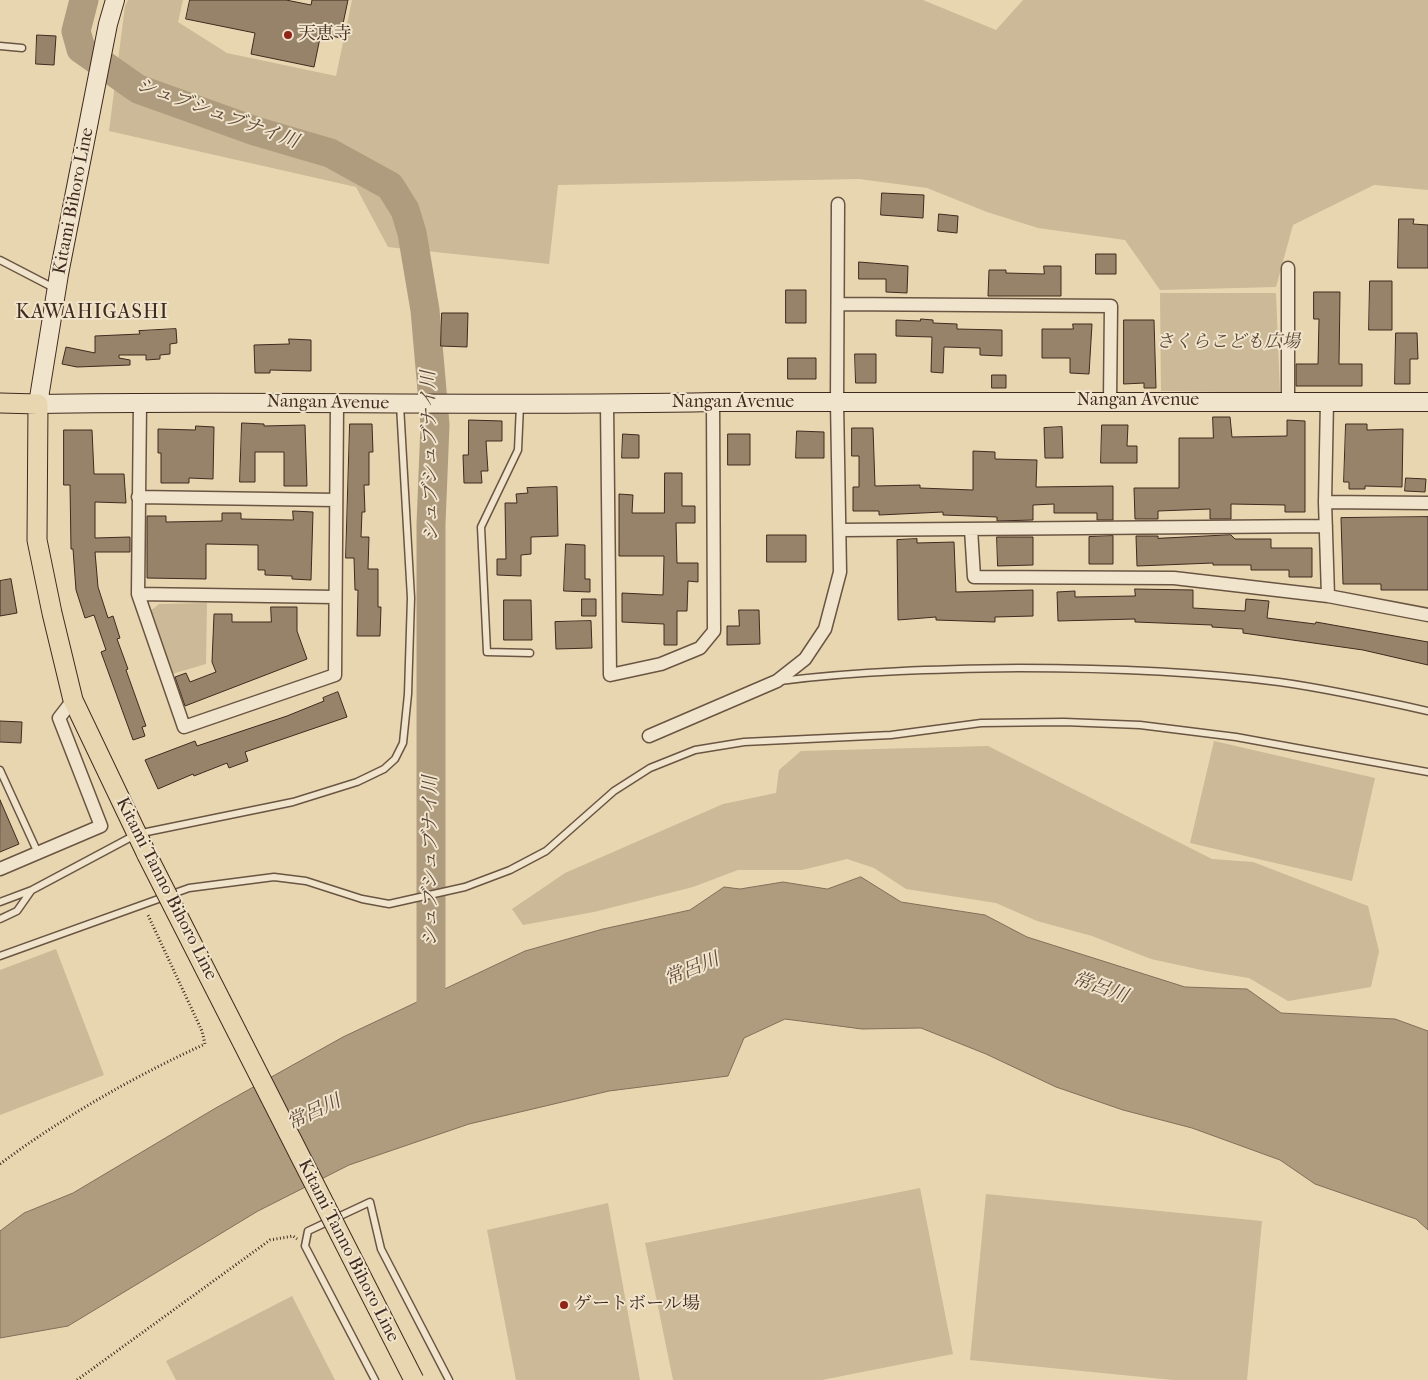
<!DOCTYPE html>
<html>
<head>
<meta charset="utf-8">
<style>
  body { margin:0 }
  canvas { display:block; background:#e8d6b0 }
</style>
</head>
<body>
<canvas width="1428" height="1380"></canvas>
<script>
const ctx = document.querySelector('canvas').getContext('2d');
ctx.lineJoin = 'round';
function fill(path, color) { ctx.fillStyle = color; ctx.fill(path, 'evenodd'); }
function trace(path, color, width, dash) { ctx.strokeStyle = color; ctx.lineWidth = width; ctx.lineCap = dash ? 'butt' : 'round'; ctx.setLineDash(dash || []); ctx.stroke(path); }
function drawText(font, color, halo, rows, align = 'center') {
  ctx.font = font + ' "IM FELL French Canon","Noto Serif JP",serif'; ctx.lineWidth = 4; ctx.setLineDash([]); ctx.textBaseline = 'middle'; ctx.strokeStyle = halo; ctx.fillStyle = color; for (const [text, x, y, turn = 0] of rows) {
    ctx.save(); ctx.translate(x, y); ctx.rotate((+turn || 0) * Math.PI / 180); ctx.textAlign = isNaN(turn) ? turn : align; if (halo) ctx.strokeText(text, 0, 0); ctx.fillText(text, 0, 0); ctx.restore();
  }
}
fill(new Path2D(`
  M128,0h55l-5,22 49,31 109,23 16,-76h571l73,30 27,-30h405v190l-54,-5 -81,40 -17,62 -116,3 -35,-50 -87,-12 -51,-16 -60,-24 -68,-9 -301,6 -9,79 -161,-17 -32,-60 -247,-56 16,-125z
  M1160,293h116l4,100 -119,-2z
  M207,603l-1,61 -34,10 -23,-62 10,-8z
  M1214,741l161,37 -23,103 -162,-38z
  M988,746l224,113 41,3 115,44 11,45 -8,36 -83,14 -39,-23 -43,-7 -55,-12 -59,-23 -55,-15 -41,-18 -90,-14 -32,-21 -27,-9 -45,11h-64l-45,17 -99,25 -71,13 -11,-16 53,-36 158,-69 53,-11 3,-23 22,-19z
  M56,949l48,126 -104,40v-145z
  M920,1188l33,166 -131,26h-149l-28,-137z
  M986,1194l276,27 -15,159h-74l-203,-20z
  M608,1203l32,177h-124l-29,-150z
  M292,1296l43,84h-159l-10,-19z`), '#cbb997');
const water = new Path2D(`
  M861,877l40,25 84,13 42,22 158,50 62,2 34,24 114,6 33,12v199l-12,-11 -101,-35 -35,-24 -88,-32 -69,-18 -67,-23 -70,-33 -65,-26 -59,1 -77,-10 -41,19 -16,38 -119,15 -140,33 -120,41 -91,46 -190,115 -68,12v-107l24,-18 49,-20 141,-84 129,-72 182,-86 78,-22 87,-19 34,-23 16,2 43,-7 44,7z`);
fill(water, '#af9c7f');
trace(water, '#836e59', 1);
trace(new Path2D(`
  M84,0l-8,31 5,18 57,40 117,42 75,22 60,33 15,24 7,23 13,77 10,115 -4,99v511`), '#af9c7f', 29);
const building = new Path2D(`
  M190,0h96l25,5 1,-5h36l-8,38 -19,-5 -7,34 -63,-13 4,-21 -69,-14z
  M37,35l19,1 -2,29 -18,-1z
  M882,193l42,2 -1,23 -42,-3z
  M939,214l19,2 -1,17 -19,-2z
  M1399,219h15l-1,5 15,1v43h-30z
  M1096,254h20v20h-20z
  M859,262l49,4 -1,27 -21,-1v-13h-27z
  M1044,266h17v30h-73l1,-26h17v3l38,1z
  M1370,281h22v49h-23z
  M786,290h20v33h-20z
  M1314,292h26l-1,72h23v22h-66v-22h22l1,-45h-5z
  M442,313h26l-1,34 -26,-1z
  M921,319l12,1v3l24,1v5l45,1v26l-22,-1v-7l-36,-1 -1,26 -12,-1 1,-35 -36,-1v-16l24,1z
  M1124,320h30l2,68h-12v-5l-20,1z
  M1073,324h19l-3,50 -19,-1v-15h-28v-29h31z
  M176,329l1,14 -7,1v10l-10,1v4l-14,1v-5h-27v3l11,2v5l-53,2 -15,-3 4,-17 29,6v-17l45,-2 -1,-3z
  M1396,333h21l1,26h-8v25h-15z
  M289,339l22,1v31l-41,-1v3h-15l-1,-28 35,-1z
  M855,354h21v29h-20z
  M788,358h28v21h-28z
  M992,375h14v13h-14z
  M1213,417h17l2,20 55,-1v-16l18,1v91h-20v-7l-54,-1v15h-21v-10l-52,2v8h-23l-1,-31h45v-50h34z
  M469,420l33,1v20h-16l2,30h-7l1,12h-18l-1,-28h5z
  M242,423l22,1v2l41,-1 2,61h-23v-34h-29v30h-15z
  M350,424h22l1,28h-4v33h-5l1,27h-3l-1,25h8l-1,32h10v38h3l-1,29h-23l1,-46h-3l-1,-32h-8z
  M1346,424h21v6l36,-1 -1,58 -37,-1v3h-16v-7h-5z
  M1102,425h26l-1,21h10v17h-36z
  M196,426l18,1 -1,52 -24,-1v5h-28v-30h-3v-24l37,1z
  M1062,427l1,31h-18l-1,-30z
  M852,428h21l2,58 45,-1v3l53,2v-39l22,1v7l42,1 -1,27 77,-1v34h-16v-7h-43v-9l-21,1v15l-36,1v-4l-54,-2v-3l-64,3v-4h-26v-24h6v-31h-7z
  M64,430h28l2,44h30l2,29 -31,-1v36l35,-1v15h-35l3,35 10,31 5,-2 7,22 -3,1 11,30 -2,1 20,56 -4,1 3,9 -12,4 -32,-88 5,-2 -12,-35 -9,3 -9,-28 -3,-41h-2l-1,-64h-6z
  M797,431l27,1v26h-28z
  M623,434l16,1v23h-17z
  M728,434h22v31h-22z
  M665,473h17v33h13v17h-19l1,40h21v19l-10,-1 -1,30h-10v34h-13v-21l-42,-2v-29l41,2 1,-39h-45v-62l14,1 -1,18h32z
  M1406,478l20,1 -1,13 -20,-1z
  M557,487l1,49 -27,1v17l-10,1v21l-24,-1v-16h9l-1,-56h12l-1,-9 12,-1 -1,-5z
  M293,511l20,1 -2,68 -19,-1v-3l-27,-1v-5h-7v-25l-52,-1v35l-59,-1v-62h19v6l56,-1v-8h19v6l52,1z
  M1428,517v73h-47v-6h-38l-2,-66z
  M767,535h39v27h-39z
  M1231,535l4,4h36v9h41v29h-23v-7h-38v-5h-38v-2l-76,3 -1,-30h22v2z
  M1113,536v28h-24v-27z
  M997,537h36v28l-35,1z
  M917,539v4l37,-1 2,50 77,-2v26l-38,1v5l-59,-2v-3l-38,3 -1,-80z
  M566,544l19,1v34h5v13l-26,-1z
  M11,579l6,34 -17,3v-35z
  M1135,589l58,1v18l52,3 1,-12 23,2 -2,17 48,6 1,-2 112,20v23l-65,-15 -120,-17v-4l-31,-2v-2l-77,-3v-3l-77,2 -1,-29 18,-1v6l60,-1z
  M582,599h14v17h-14z
  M504,600h27l1,40h-28z
  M271,607h26v24l10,28 -122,47 -10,-29 11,-4 4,9 26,-10 -4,-10 2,-48h18v8h39z
  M739,610h20l1,34 -33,1v-19h12z
  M591,621l1,27 -36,1 -1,-27z
  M338,692l9,25 -102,35 3,9 -19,7 -2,-5 -33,13 -1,-2 -35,15 -13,-29 50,-19 2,5 90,-30 37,-15 -1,-3z
  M0,721l22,1 -1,21 -21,-1z
  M0,800l19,44 -19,8z`);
fill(building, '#97836a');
trace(building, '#402a1f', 1);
const service = new Path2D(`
  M0,46l22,2
  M0,260l54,28
  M520,405l-2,45 -37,77 6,125 43,1
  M780,681c79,-10 159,-12 239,-13 87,0 174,3 260,14 50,7 100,18 149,29
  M0,770l38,83
  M0,902l32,-12 105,-56 156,-32 64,-20 27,-13 11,-10 8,-16 5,-49 3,-96 -11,-193
  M0,919l17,-8 14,-20
  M0,956l189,-68 85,-11 32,4 56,18 27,5 76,-17 45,-17 36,-19 68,-60 36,-23 45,-18 49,-8 147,-7 90,-12 83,-1 76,3 96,12 192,35
  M375,1380l-70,-134 3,-15 62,-29 11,47 68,131`);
const minor = new Path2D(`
  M838,304l273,2 -1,95
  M1288,401v-133
  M1327,401l-2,101 3,94
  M140,402l-2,192 46,133 151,-52 2,-271
  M607,405l3,270 51,-11 39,-16 14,-17 -1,-229
  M138,497l198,3
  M1325,502l103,1
  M971,529l3,48 200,1 154,18 100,19
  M841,530l485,-4
  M138,594l197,3
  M649,736l128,-55 28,-22 20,-30 15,-57 -3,-170 1,-198
  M0,869l101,-43 -42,-108 14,-18`);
const secondary = new Path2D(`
  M115,0l-7,24 -49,250 -21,130c225,-4 450,3 675,-2h715`);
const primary = new Path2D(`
  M0,403l38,1 -1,136 15,73 21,87 74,155`);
trace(service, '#6a5543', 9);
trace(minor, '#6a5543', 15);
trace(secondary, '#402a1f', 20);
trace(primary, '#402a1f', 21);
trace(new Path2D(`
  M0,1164c63,-47 133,-87 205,-120l-3,-13 -55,-118
  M77,1380l193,-140 23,-4 4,3`), '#402a1f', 3, [1, 2.5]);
trace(service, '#f0e4cc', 6);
trace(minor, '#f0e4cc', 12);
trace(secondary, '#f0e4cc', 18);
trace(primary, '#e8d6b0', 19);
const primaryBridge = new Path2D(`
  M147,855l267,525`);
trace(primaryBridge, '#402a1f', 21, []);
trace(primaryBridge, '#e8d6b0', 19);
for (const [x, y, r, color] of [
  [288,35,5,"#8f2418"],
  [564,1305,5,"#8f2418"]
]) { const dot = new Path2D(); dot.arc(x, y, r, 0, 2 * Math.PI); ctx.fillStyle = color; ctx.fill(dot); trace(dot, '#f0e4cc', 2); }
drawText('18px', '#402a1f', '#f0e4cc', [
  ["天恵寺",298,35],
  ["ゲートボール場",574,1305]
], 'left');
drawText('18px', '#402a1f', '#f0e4cc', [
  ["Kitami Bihoro Line",74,201,-79],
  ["Nangan Avenue",1138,401],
  ["Nangan Avenue",328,403,1],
  ["Nangan Avenue",733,403],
  ["Kitami Tanno Bihoro Line",166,889,63],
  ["Kitami Tanno Bihoro Line",348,1251,63]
]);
drawText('italic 18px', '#5c4737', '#f0e4cc', [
  ["さくらこども広場",1228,343]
]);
drawText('italic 19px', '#5c4637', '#f0e4cc', [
  ["シュブシュブナイ川",217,114,20],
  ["シュブシュブナイ川",431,456,-91],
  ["シュブシュブナイ川",431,861,-90],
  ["常呂川",692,970,-22],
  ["常呂川",1100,988,20],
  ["常呂川",314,1113,-25]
]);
ctx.letterSpacing = '1px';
drawText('20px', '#402a1f', '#f0e4cc', [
  ["KAWAHIGASHI",92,313]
]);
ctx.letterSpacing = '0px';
</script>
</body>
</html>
